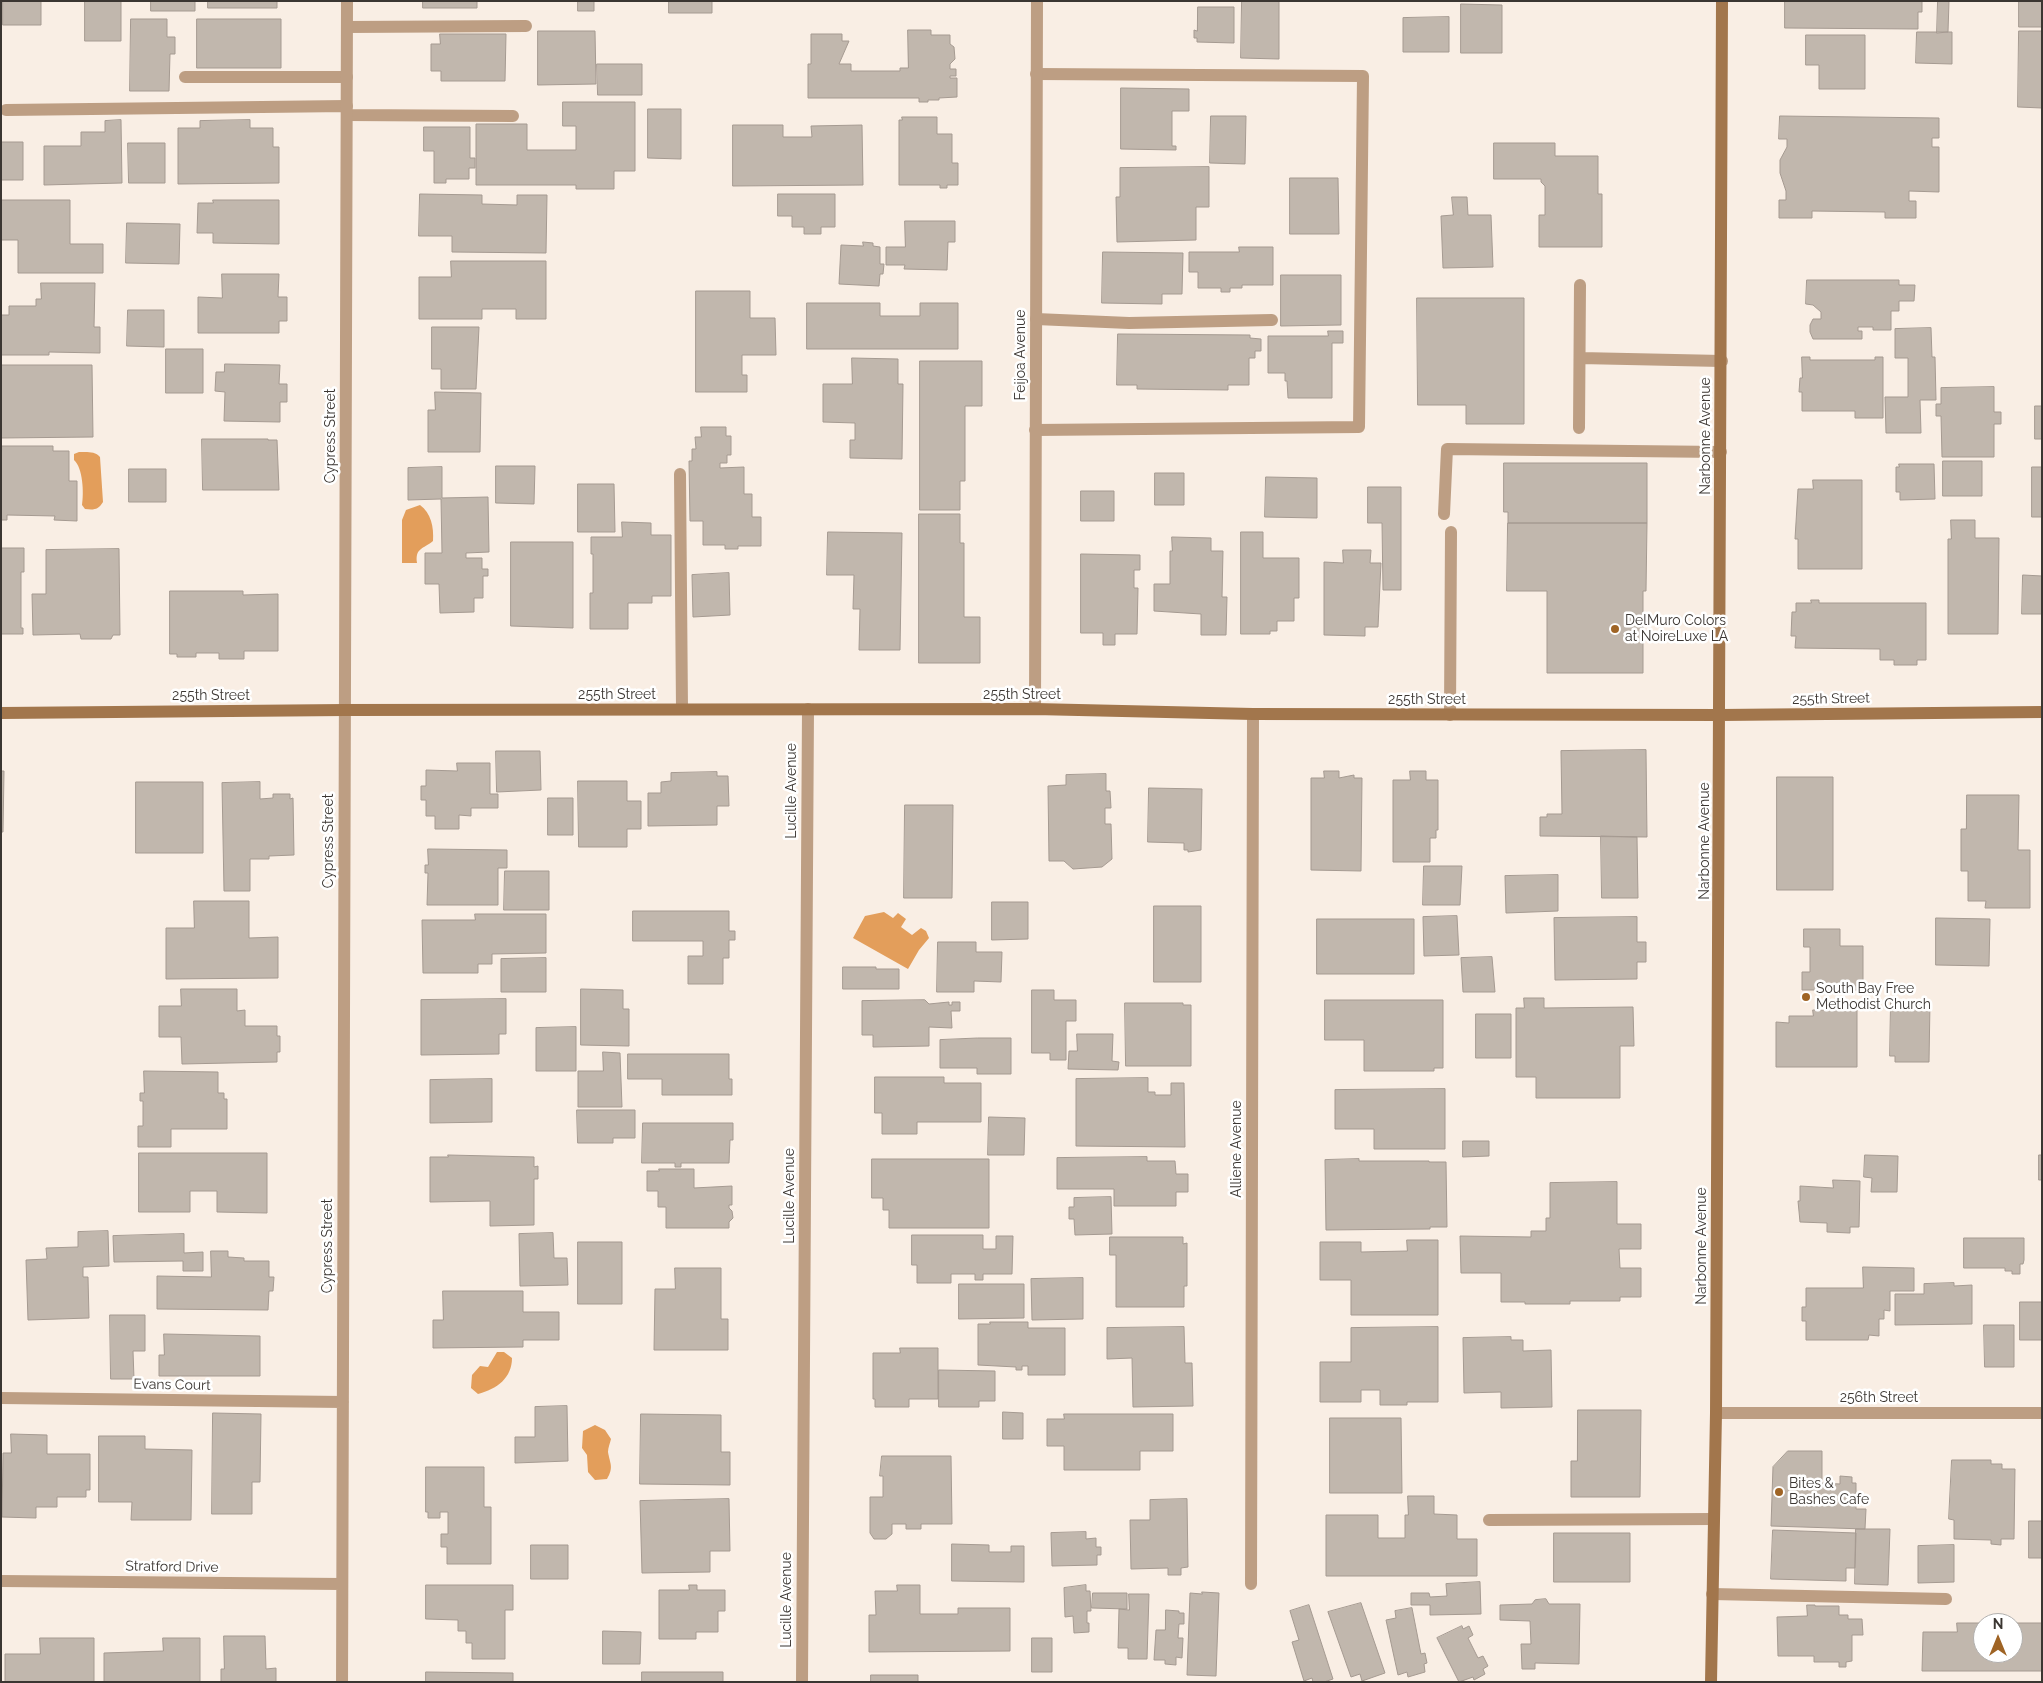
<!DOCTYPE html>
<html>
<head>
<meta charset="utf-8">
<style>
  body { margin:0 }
  #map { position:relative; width:2043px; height:1683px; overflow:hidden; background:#f9eee4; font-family:Raleway,sans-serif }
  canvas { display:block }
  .frame { position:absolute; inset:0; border:2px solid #3b3632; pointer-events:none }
  .north { position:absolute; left:1973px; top:1613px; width:50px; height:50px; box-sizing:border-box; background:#fff; border:1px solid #b1afad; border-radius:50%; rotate:0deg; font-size:14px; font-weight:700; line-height:20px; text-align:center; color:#3b3632 }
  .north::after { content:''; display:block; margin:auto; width:18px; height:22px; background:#9f6425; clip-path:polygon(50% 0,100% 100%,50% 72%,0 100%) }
</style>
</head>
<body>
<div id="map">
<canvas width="2043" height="1683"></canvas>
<div class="frame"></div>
<div class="north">N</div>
</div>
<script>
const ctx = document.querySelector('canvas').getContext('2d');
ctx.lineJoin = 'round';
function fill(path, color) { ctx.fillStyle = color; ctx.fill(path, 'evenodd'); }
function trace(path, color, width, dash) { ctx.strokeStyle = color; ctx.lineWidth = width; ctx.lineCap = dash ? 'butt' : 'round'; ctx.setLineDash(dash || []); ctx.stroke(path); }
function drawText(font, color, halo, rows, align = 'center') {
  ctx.font = font + ' Raleway,sans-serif'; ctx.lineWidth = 5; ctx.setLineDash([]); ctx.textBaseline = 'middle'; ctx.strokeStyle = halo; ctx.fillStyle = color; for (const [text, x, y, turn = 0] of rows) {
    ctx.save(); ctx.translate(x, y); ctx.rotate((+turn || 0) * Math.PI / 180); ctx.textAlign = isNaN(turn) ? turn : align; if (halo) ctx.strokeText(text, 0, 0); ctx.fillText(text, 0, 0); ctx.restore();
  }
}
fill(new Path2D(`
  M79,452c8,0 16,-1 21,5l3,45c-5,8 -9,8 -18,7l-3,-4c2,-12 1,-37 -8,-45v-6z
  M420,505c11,8 14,22 13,36 -10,8 -18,7 -16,22h-15v-43l4,-10z
  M884,912l9,6 5,-5 8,6 -5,8 11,8 9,-7 5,3 3,7 -10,12 -11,19 -55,-31 12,-22z
  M497,1352h7l8,6c0,20 -15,31 -34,36l-7,-6 1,-13 8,-9 8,1z
  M595,1425l10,5 6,9c-1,4 -3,9 -3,13 2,12 6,15 -1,27l-12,1 -7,-8 -1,-17 -5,-7 1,-17z`), '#e39e5b');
const building = new Path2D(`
  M3,1h38v24h-38z
  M85,1h36v40h-36z
  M151,1h44v10h-44z
  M208,1h69v7h-69z
  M423,1h54v7h-54z
  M578,1h16v10h-16z
  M669,1h43v12h-43z
  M1242,1h37v58l-38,-1z
  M1785,1h137v11h-4v17l-133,-1z
  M1938,1h11l-1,31 -11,1z
  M2019,1h23v26h-23z
  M1461,4l41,1v48h-41z
  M1198,7h36v36l-37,-1v-4h-3v-8l3,1z
  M1449,17v35h-46v-34z
  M131,19h36v18h8v17h-5l-1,37h-39z
  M197,19h84v49h-84z
  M908,30h23v5h19v9l4,3 1,12 -5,5v5h6v7h-6v2h7v19l-18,1v2h-11v2h-9v-4h-111v-34h3v-30h31v7h7l-10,23h12v7h49v-3h8z
  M538,31h57l1,53 -58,1z
  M2019,31h23v77l-24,-1z
  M1917,32h35v32l-36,-1z
  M440,34h66l-1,47h-64v-10h-10v-27h9z
  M1806,35h59v54h-46v-24h-13z
  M597,64h45v31h-44z
  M1121,88l68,1v22h-17v35h4v4l-55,-1z
  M563,102h72v69h-21v18h-38v-4h-100v-61h51v26h49v-24h-13z
  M648,109h33v50l-33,-1z
  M1211,116h35l-1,48 -35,-1z
  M1780,116l159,2v20h-7v9h7v45l-30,-1v10h7v17h-31v-6l-73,-1v7h-33v-18h7v-9l-6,-18v-13l7,-13v-8h-8z
  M902,117h35v17h15v29h6v22h-11v3h-7v-3h-41v-65h3z
  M121,120l1,63 -78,2v-39h37v-14h24v-11z
  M250,120v8h23v19h6v36l-101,1v-56h22v-7z
  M733,125h50v12h29l-1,-11 51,-1 1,60 -130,1z
  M424,127h46v31h5v10h-6v11h-23v4h-12v-32h-10z
  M1,142h22v38h-22z
  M128,143h37v40h-36z
  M1494,143h61v13h43v38h4v53h-63v-32h6v-29l-4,-4v-3h-47z
  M1209,167v40h-13v33l-79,2 -1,-45h4v-29z
  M1290,178h48l1,56h-49z
  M420,194l62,1v9l35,1v-10h30l-1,58 -94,-1v-16h-33z
  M778,194h57v33h-14v7h-17v-7h-12v-11h-14z
  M1452,197h15l1,18h23l2,52 -50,1 -2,-52 12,-1z
  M1,200h69v44h33v29h-85v-33h-17z
  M213,200h66v44l-66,-1v-10h-16l1,-30h15z
  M905,221h50v21h-7l-1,28 -43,-1 1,-4h-19v-18h19z
  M127,223l53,1 -1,40 -53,-1z
  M863,242l10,1v3l7,1v17h4l-1,10h-3l-1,12 -40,-2 2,-39 22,1z
  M1239,247h34v38h-31v3h-12v4h-9v-4h-23v-16h-9v-20h50z
  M1103,252l80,1 -1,41h-20v10l-60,-1z
  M451,261h95v58h-30v-10h-34v10h-63v-42h32z
  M222,274h57l-1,23h9v24h-8v12h-81v-36l24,1z
  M1281,275h60v50l-60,1z
  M1807,280h92v5h16l-1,16h-15v10h-8v19h-18v-3h-15v4h4v8h-49l-3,-7v-7l3,-6h8v-7l-8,-7 -7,-1z
  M41,283h54l-1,44h6v26l-51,-1v3h-48v-40h8v-9h27v-7h5z
  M696,291h54v27h25l1,37h-34v20h5v17h-51z
  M1417,298h107v126h-58v-19h-48z
  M807,303h73v13h40v-13h38v46h-151z
  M128,310h36v37l-37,-1z
  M432,327h47l-3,62h-35v-20h-9z
  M1931,328l1,29h3l1,43h-16l1,33h-35l-1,-36h23v-39h-13v-29z
  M1328,331h15v12h-11v55h-44l-1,-17h-2v-8h-17v-37h60z
  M1118,334l132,1v3l11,1v12h-6v7h-6v27h-21v5l-91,-1v-4h-20z
  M166,349h37v44h-37z
  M1802,357h8v3h65v-3h8v61h-28v-7h-53v-19h-3l1,-14h2z
  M852,358l46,1v25h5l-1,75 -52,-1v-18h5v-17l-32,-1v-38h29z
  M920,361h62v45h-17v75h-5v29h-40z
  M225,364l55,1 -1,19h8v18h-7v20l-56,-1 1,-29 -10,-1 1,-19h8z
  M1,365h91l1,72 -92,1z
  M1994,387v25h7v12h-7v33h-52l-1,-41h-5v-12h5v-16z
  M435,392l46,1 -1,59h-52v-42h7z
  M2035,406h7v33h-7z
  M701,427h25v9h5v19h-4v8h-7v5l24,-1v27h8v23h9v29h-23v3h-13v-4h-22v-24h-13l-1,-60h3v-12h4l-1,-12h6z
  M202,439h66v1h9l2,50h-76z
  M2,446h51v5h16v30h8v40l-23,-1 1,-4 -48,-1v5h-6z
  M1943,461h39v35h-39z
  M1504,463h143v60h-139v-11h-4z
  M1899,464h35l1,35 -35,1v-8h-4v-25h3z
  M496,466h39l-1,38 -38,-1z
  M442,467v31l46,-1 1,55 -23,1v5h16v11h6v7h-5v22h-9v14l-34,1 -1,-29h-14v-31h17l-1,-54 -33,1v-32z
  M2032,467h10v50h-10z
  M129,469h37v33h-37z
  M1155,473h29v32h-29z
  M1266,477l51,1v40l-52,-1z
  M1813,480h49v89h-64v-30h-3l3,-50h15z
  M578,484h36l1,48h-37z
  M1368,487h33v103h-18l-1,-67h-14z
  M1081,491h33v30h-33z
  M919,514h41v29h4v74h16v46h-61z
  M1951,520h24v18h24l-1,96h-50v-95h3z
  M622,522l29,1v12h20v61h-19v7h-24v26h-38v-36h3v-39h-2v-17h31z
  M1508,523h139l-1,68h-3v82h-96v-82h-40z
  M828,532l74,1 -2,117h-41l1,-41h-7l1,-34h-27z
  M1241,532h22v26h36v40h-5v23h-17v10h-7v3h-29z
  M1172,537l39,1v13h12l-1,46h5l-1,38h-25v-21l-47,-3v-27h16v-33h2z
  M511,542h62v86l-62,-2z
  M1,548h23v24h-3v56h2v6h-22z
  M119,549l1,86h-7l-2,4h-30l-1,-5 -47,1 -1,-41h14v-44z
  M1343,550h28l-1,13h11l-3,64h-13v9l-41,-1v-73l19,1z
  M1081,554l59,1v15h-6v18h4l-1,46h-22v11h-12v-12h-22z
  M729,573l1,42 -37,2 -1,-42z
  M2023,575l19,1v38h-20z
  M170,591h73v4l35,-1v57h-34v8h-25v-6h-23v4h-19v-3h-7z
  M1811,600h8v3h107v57h-9v5h-23v-5h-14v-11l-85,-1 1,-12h-5l1,-24h4v-9h15z
  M1646,750l1,87 -107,-1v-19h7v-3h15l-1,-63z
  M496,751h44l1,39 -44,2z
  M457,763h33v31h8v14h-27v8l-12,-1v14h-24v-13h-9v-16h-5v-14h5v-16l31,1z
  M1,771h3l-1,61h-2z
  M1324,771h15v7l15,-3v3h8l-1,93 -50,-1v-92h13z
  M1410,771h16v9h12v50h-2v8h-6v24h-37v-82h17z
  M717,772v4h11l1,30h-12v19l-69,1v-33h13v-11l10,-1v-8z
  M1106,774v17h4l1,17h-6v16h6l1,35 -10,8 -29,2 -9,-8h-15l-1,-75 18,-1v-10z
  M1777,777h56v113h-56z
  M578,781h49v20h14v28h-14v18h-48z
  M136,782h67v71h-67z
  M260,782v17l13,-1v-4h17v5l3,-1 1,57 -25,1v3h-19v32h-26l-2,-108z
  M1149,788l53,1 -1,61 -13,2v-2h-4v-7l-36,-1z
  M1967,795h52l-1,55h12v58h-45l1,-7h-18v-30h-7v-42h5z
  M548,798h25v37h-25z
  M905,805h48l-1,93h-48z
  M1601,836l36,1 1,61h-36z
  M428,849l79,1v18h-9v37h-71l1,-32h-3v-8h3z
  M1424,866h38l-2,39h-37z
  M505,871h44v39h-45z
  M1558,875v36l-52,2 -1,-37z
  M194,901h55v37l29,-1v41l-112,1v-51h28z
  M992,902h36v37l-36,1z
  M1154,906h47v76h-47z
  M633,911h96v20h6v9h-6v18h-6v26h-35v-28h15v-15h-70z
  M475,914h71v39l-54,1v10h-14v9h-55l-1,-53h53z
  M1457,916l2,39 -35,1 -1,-39z
  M1637,917v25h9v20h-9v17l-82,1 -1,-62z
  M1936,918l54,1 -1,47 -53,-1z
  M1317,919h97v55h-97z
  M1804,929h36v17h23v44h-61v-18h8v-25h-6z
  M938,942h38v10h26l-1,30 -27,-1v11h-37z
  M1492,957l3,35h-32l-2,-34z
  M546,958v34h-45v-33z
  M843,967h33v2h23v20h-56z
  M181,989h56v22l8,-1v16h32v10h3v16h-3v10l-95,2 -1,-27h-22v-31h22z
  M581,989l42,1v19h6v37l-48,-1z
  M1032,990h22v10h22v21h-10v39h-16v-7h-18z
  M1524,998h20v10l89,-1 1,39h-14v52h-84v-21h-20v-69h8z
  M506,999v35h-7v20l-78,1v-55z
  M925,1000l4,4 20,-2v3h3v-3h8v9h-9l1,17 -23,-1v19l-56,1v-12h-11v-34z
  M1325,1000h118v68h-9v3h-70v-31h-39z
  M1891,1001l39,1 -1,60h-34v-6h-5z
  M1125,1003h58v2h8v61h-65z
  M1813,1010h44v57h-81v-45l13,1v-7h24z
  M1476,1014h35v44h-35z
  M576,1027v44h-40v-43z
  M1077,1034h36l-1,27 7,1 -1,8 -50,-1 1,-18h8z
  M978,1038h33v36h-34v-6h-37v-28z
  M603,1052l17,1 2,54h-44v-36h25z
  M628,1054h101v25h3v16h-70v-16h-34z
  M144,1071l74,1v21h6v6h3v30h-56v18h-33v-21h5v-25h-3v-8h4z
  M875,1077h69v6h37v39h-64v12h-35v-21h-7z
  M1148,1078v14h7v3h16v-12h13l1,64 -109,-1v-67z
  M492,1079v43l-62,1v-43z
  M1445,1089v60h-71v-20h-39v-39z
  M577,1110h58v28h-22v5h-35z
  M989,1117l36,1 -1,37h-36z
  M643,1123h90v17h-3l-1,23h-48v4h-6v-4h-33z
  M1463,1141h26v15l-26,1z
  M139,1153h128v60l-50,-1v-21h-27v21h-51z
  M448,1155l86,2v10l4,-1v13h-4v46l-44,1v-25l-60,1v-45h18z
  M1865,1155l33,1 -1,36h-26l1,-14 -8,-1z
  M2039,1155h3v25h-3z
  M1147,1157v4h28l1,13h12v18h-12v14h-62v-17h-57v-31z
  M872,1159h117v69h-100v-18h-6v-12h-11z
  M1359,1159v2h70v1h17l1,65h-17v2l-104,1 -1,-70z
  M659,1169h35v19l38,-2v19h-3v3l3,3 1,7 -4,4v6h-63v-21h-8v-16h-11v-20h12z
  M1833,1180l27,1 -1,46h-9v6l-23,-1v-9l-27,-1 -2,-21h2v-15l33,2z
  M1617,1182v42h24v25h-22l1,19h21v29h-21v4h-50v3h-45v-2h-24v-29h-40l-1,-37 71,1v-6h15v-13h4v-35z
  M1111,1197l1,37 -37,1 -1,-16h-5v-12h5v-9z
  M108,1231l1,35 -26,1v10h5l1,41 -61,2 -2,-60 21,-1 -1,-11 32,-1v-15z
  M553,1233l1,25h13l1,27 -48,1 -1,-52z
  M184,1234v19l19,-1v19h-20v-10l-69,1 -1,-26z
  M912,1235h71v14h13v-13h17l-1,38h-29v6h-8v-6h-24v9h-34v-18h-5z
  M1110,1237h73v7l4,-1v43h-3v21h-68v-52h-6z
  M1964,1238h60v22l-1,4h-3v10h-8v-3h-7v-3h-41z
  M1407,1240h31v75h-87v-35h-31v-38h41v10l46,-1z
  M578,1242h44v62h-44z
  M211,1251h17v6l16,1v3h25v16h5l-1,14h-4l-1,19 -111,-1v-33l54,1z
  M1863,1267l51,1v23h-24v20l-6,-1v9h-5v17l-10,-1 -1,5h-62v-19h-4v-14h4v-19h57z
  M675,1268h46v51h7v31h-74l1,-61h20z
  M1083,1278v41l-51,1 -1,-41z
  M1954,1283v3l18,-1v39l-77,1v-31h29v-10z
  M959,1284h65v34l-65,1z
  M443,1291h80v21h36v28h-36v7l-90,1v-28h10z
  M2020,1302h22v38h-22z
  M110,1315h35v36h-12l1,28h-23z
  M990,1322h38v6h37v47h-37v-9h-6v4h-6v-3l-38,-2v-41h12z
  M1984,1325h30v42h-29z
  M1184,1327l1,36h7l1,43 -60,1 -1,-49 -25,1v-31z
  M1438,1327v75h-31v3h-27v-15h-19v12h-41v-40h31v-34z
  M164,1334l96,2v40h-101v-21h5z
  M1511,1337v3h12v11l28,-1 1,57 -51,1v-16l-37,1 -1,-55z
  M900,1348h38v51h-29v8h-34v-8h-2v-46h27z
  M939,1370l56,1v30h-16v6h-40z
  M567,1406l1,55 -53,2v-26h20v-30z
  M1578,1410h63l-1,87h-69v-36h6z
  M1003,1412l20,1v26h-20z
  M213,1413l48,1 -1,68h-8v32h-40z
  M641,1414l80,1v37h9v33l-90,-1z
  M1064,1414h109v37h-33v19h-76v-24h-17v-27h17z
  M1330,1418h71l1,75h-72z
  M11,1434l36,1v19h43v36h-4v7h-29v10h-21v11l-34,-1 1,-64h8z
  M99,1436h46v13l47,1 -1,70h-60l1,-18h-33z
  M1788,1451h34v32l18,1v-8l12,1v6h4v26h10l-1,20 -94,-3 2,-59z
  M882,1456h69l1,68h-31v5h-15v-5h-14v10l-6,5h-12l-4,-6v-36h13v-21h-3z
  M1952,1460h39v4h11v5h13l-1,70h-13v6l-10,-1v-4l-37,-1v-19l-5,-1z
  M426,1467h58v40h7v57h-44v-17h-6v-13h7v-22h-8v6h-12v-6h-2z
  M1408,1496h26v18l23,1v24h20v37h-151v-61h52v23h27v-23h3z
  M729,1499l1,52h-20v21l-68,1 -2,-72z
  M1187,1499l1,68 -7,1v7h-13v-7l-37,1 -1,-49h20v-20z
  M2029,1521h13v37h-13z
  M1856,1529h34l-2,56 -33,-1z
  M1773,1530l83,3 -1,35h-9v13l-75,-2z
  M1086,1532v7l10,-1v9h5v8h-4v10l-45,1 -1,-33z
  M1554,1533h76v49h-76z
  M952,1544l37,1v7h22v-6h13v36l-72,-1z
  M531,1545h37v34h-37z
  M1954,1545v37l-36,1v-37z
  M1480,1582l1,32 -51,1v-10h-19v-12h18l1,4 17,-1 -1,-12z
  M426,1585h87v25h-8v49h-33v-16h-6v-12h-8v-11l-32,-1z
  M689,1585h8v5h28v21h-7v21h-22v7h-37v-49h30z
  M897,1585h23v29h38v-6h52v43l-141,1v-37h7l-1,-24h22z
  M1086,1585v6h4l1,20h-4v12h2v9l-15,1 -1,-17 -8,1 -1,-29z
  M1202,1592l17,1 -3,83 -29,-1 3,-82 12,1z
  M1093,1593h34v16l-35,-1z
  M1129,1594h20l-2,65h-19v-11h-10l1,-39 10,1z
  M1546,1599l3,5h31l-1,60 -44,-1v6h-13l-1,-25h10l-1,-23 -30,-1v-15l32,-1 3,-4z
  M1361,1603l24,70 -23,8 -2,-7 -9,3 -23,-65z
  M1309,1605l24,74 -9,3h-11l-1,-4 -8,3 -12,-39 7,-2 -9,-29z
  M1807,1605h8v1h24v9h9v4h14l1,16h-11v26l-6,1v5h-7v-5h-25v-6h-36l-1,-39 30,-1z
  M1412,1608l9,46 4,-1 2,10 -3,1 1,8 -17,5 -1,-5 -9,3 -12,-55 10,-2 -1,-7z
  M1166,1610l13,1v2h5v11h-5l-1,14h5l-1,20 -6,-1v8l-11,-1v-4h-11l2,-30h9z
  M1957,1623h85v48h-120l1,-39h34zM1983,1623h30v30h-30z
  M1462,1626l1,3 6,-3 4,9 -5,3 10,20 5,-2 5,10 -5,3 2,5 -11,6 -1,-3 -14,5 -22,-44z
  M603,1631l38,1 -1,32h-37z
  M224,1636h41l1,33 10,-1v14h-55v-13h3z
  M40,1638h54v44h-89v-28h35z
  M163,1638h37v44h-96v-29l59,-2z
  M1032,1638h20v34h-20z
  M426,1672l87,1v9h-87z
  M642,1672h81v10h-81z
  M871,1675h47v7h-47z`);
fill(building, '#c1b7ad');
trace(building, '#a59a91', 1);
trace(new Path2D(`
  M347,27l179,-1
  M185,77h162
  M6,110l341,-4
  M347,115l166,1
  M1036,319l93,4 143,-3
  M1580,358l142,3
  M1579,428l1,-143
  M1035,430l324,-3 4,-351 -327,-2
  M680,474l2,235
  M1444,514l3,-65 274,3
  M1450,715l1,-183
  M1489,1520l225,-1
  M1712,1594l234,5`), '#bd9e83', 12);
trace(new Path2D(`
  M1035,709l2,-708
  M1,1398l342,4
  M1716,1413h326
  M1,1581l341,3
  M1251,1584l2,-870
  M342,1682l5,-1681
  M802,1682l6,-973`), '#bd9e83', 12);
trace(new Path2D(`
  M1,713l344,-3 690,-1 218,5 467,1 322,-3
  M1711,1682l5,-269 6,-1412`), '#a2764c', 12);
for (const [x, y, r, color] of [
  [1615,629,5,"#9f6425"],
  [1806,997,5,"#9f6425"],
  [1779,1492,5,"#9f6425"]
]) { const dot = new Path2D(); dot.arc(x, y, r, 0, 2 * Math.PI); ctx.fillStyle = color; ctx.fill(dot); trace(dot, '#fff', 2); }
drawText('14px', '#3b3632', '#fff', [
  ["Feijoa Avenue",1021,355,-90],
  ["Cypress Street",331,436,-90],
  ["Narbonne Avenue",1706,436,-90],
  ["255th Street",617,695],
  ["255th Street",1022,695],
  ["255th Street",211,696],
  ["255th Street",1831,699,-1],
  ["255th Street",1427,700],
  ["Lucille Avenue",792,791,-90],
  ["Cypress Street",329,841,-90],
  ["Narbonne Avenue",1705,841,-90],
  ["Alliene Avenue",1237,1149,-90],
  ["Lucille Avenue",790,1196,-90],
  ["Cypress Street",328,1246,-90],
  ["Narbonne Avenue",1702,1246,-90],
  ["Evans Court",172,1385,1],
  ["256th Street",1879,1398],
  ["Stratford Drive",172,1567,1],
  ["Lucille Avenue",787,1600,-90]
]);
drawText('14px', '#3b3632', '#fff', [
  ["DelMuro Colors",1625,621],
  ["at NoireLuxe LA",1625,637],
  ["South Bay Free",1816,989],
  ["Methodist Church",1816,1005],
  ["Bites &",1789,1484],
  ["Bashes Cafe",1789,1500]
], 'left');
</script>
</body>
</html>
